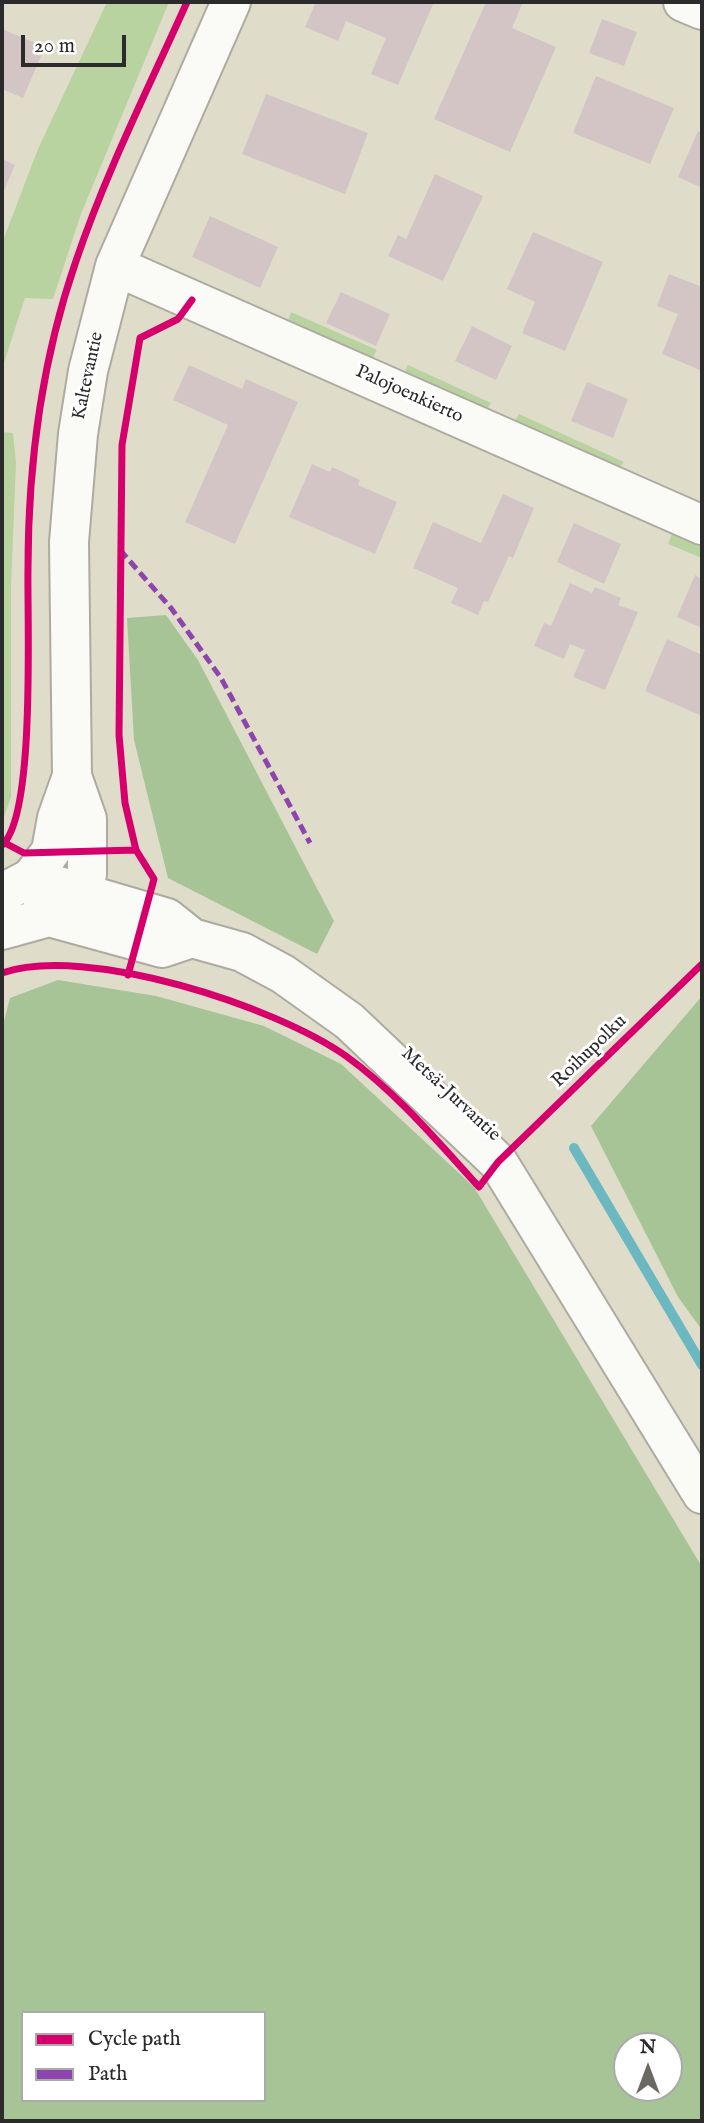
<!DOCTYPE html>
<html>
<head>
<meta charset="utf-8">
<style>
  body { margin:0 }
  #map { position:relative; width:704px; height:2123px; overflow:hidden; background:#e0dcca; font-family:"IM FELL English",serif }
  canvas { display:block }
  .frame { position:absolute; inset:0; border:4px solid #2b2b2b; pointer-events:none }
  .legend { position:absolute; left:21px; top:2011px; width:245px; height:91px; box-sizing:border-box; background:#fff; border:2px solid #aaa; margin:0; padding:9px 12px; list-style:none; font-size:21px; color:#2b2b2b }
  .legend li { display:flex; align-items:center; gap:14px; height:35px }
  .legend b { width:35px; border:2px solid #aaa }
  .north { position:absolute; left:613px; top:2032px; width:70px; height:70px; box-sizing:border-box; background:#fff; border:2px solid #aaa; border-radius:50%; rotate:0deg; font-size:19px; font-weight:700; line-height:28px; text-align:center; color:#2b2b2b }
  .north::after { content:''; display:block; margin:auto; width:24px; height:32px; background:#6a6963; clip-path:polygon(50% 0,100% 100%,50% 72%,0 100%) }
  .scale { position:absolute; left:21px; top:35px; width:105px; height:32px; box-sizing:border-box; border:4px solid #2b2b2b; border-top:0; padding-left:9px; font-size:21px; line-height:24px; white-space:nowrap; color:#2b2b2b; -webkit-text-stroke:5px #fff; paint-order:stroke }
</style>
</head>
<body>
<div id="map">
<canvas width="704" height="2123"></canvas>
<div class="frame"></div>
<ul class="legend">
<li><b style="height:9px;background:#d6006c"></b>Cycle path</li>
<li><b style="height:9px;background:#8e44ad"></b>Path</li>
</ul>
<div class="north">N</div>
<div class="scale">20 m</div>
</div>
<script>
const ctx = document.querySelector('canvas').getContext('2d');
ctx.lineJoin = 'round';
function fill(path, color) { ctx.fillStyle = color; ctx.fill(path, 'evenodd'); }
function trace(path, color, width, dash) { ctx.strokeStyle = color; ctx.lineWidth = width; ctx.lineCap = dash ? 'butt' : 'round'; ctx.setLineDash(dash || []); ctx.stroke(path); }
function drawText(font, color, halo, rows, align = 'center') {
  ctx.font = font + ' "IM FELL English",serif'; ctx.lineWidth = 6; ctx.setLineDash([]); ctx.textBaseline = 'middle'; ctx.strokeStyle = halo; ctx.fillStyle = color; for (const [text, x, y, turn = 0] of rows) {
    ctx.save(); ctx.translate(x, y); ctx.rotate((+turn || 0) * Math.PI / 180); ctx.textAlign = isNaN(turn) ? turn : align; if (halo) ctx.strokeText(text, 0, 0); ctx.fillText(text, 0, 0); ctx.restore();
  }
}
fill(new Path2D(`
  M107,2h62l-88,212 -28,85 -28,-1 -23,71v-126l36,-94z
  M291,312l86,38 -6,11 -84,-37z
  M408,365l83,38 -6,9 -82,-37z
  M519,414l105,48 -6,7 -105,-45z
  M2,432l11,1 3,30 -5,122v212l-9,26z
  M673,531l29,13v14l-34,-14z`), '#b8d3a0');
fill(new Path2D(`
  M166,615l32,45 136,261 -17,33 -149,-76 -34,-138 -7,-122z
  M58,980l98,16 108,30 77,38 133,123 228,380v554h-700v-1092l8,-31zM23,2013h241v87h-241zM627,2046h42v42h-42z
  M702,996v334l-24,-33 -87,-171z`), '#a7c497');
trace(new Path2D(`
  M574,1148l128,217`), '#6cb8c0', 10);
fill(new Path2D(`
  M316,2h118l-36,83 -27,-11 15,-36 -40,-17 -8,20 -33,-14z
  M486,2h37l-11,26 44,19 -46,105 -76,-33z
  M602,19l35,13 -13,34 -35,-13z
  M2,29l43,18 -22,51 -21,-9z
  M596,76l78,32 -24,56 -77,-31z
  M266,94l102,39 -23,61 -103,-40z
  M698,131l4,2v55l-24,-11z
  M2,159l13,6 -13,30z
  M435,174l48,22 -40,85 -55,-25 10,-21 8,4z
  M210,216l68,31 -18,41 -68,-31z
  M533,232l70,30 -38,89 -43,-18 13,-31 -28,-13z
  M669,274l33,13v84l-40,-17 16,-40 -21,-8z
  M341,292l49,22 -14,32 -50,-23z
  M472,326l40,20 -16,34 -41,-19z
  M189,365l53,24 4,-10 52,23 -63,142 -50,-22 43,-97 -55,-25z
  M587,382l41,17 -15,39 -42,-17z
  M312,464l18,8 2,-5 28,13 -2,5 39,17 -22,52 -86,-37z
  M503,494l31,14 -21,50 -4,-2 -21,46 -4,-1 -6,14 -27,-12 7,-15 -45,-20 20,-46 48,21z
  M574,523l47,21 -17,40 -47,-22z
  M695,575l7,4v49l-25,-11z
  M570,583l22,10 3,-6 26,11 -3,7 20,7 -33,78 -32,-13 12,-27 -15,-6 -6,15 -30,-13 10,-23 7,3z
  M667,639l35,16v61l-57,-25z`), '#d3c5c6');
const minor = new Path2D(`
  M683,2l19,8
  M115,266l587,259
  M31,878l136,40 25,20 50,14 41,22 66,47 149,141 204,332
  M2,893l29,-15 20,-27 6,-33 15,-42
  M43,904l6,13 113,31 30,-10
  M2,930l47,-13 20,-11 11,-14 7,-18v-55l-15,-43 -3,-234 9,-108 10,-63 27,-105 116,-264`);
trace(minor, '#adaaa0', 42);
trace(minor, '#fafaf7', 38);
trace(new Path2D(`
  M120,550l51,58 50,70 89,165`), '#8e44ad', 5, [10, 5]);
trace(new Path2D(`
  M5,843l19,10 112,-3
  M2,845c34,-29 25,-226 26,-276 0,-104 14,-210 48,-308 30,-89 73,-174 111,-259
  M2,973c84,-29 273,33 344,83 50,36 92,86 133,131l19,-25 204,-198
  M128,975l26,-96 -18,-29 -11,-47 -6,-68 3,-290 18,-107 38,-19 14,-19`), '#d6006c', 7);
drawText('19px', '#2b2b2b', '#fff', [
  ["Kaltevantie",89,376,-78],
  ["Palojoenkierto",409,395,24],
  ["Roihupolku",590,1052,-44],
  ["Metsä-Jurvantie",450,1095,43]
]);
</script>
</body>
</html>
